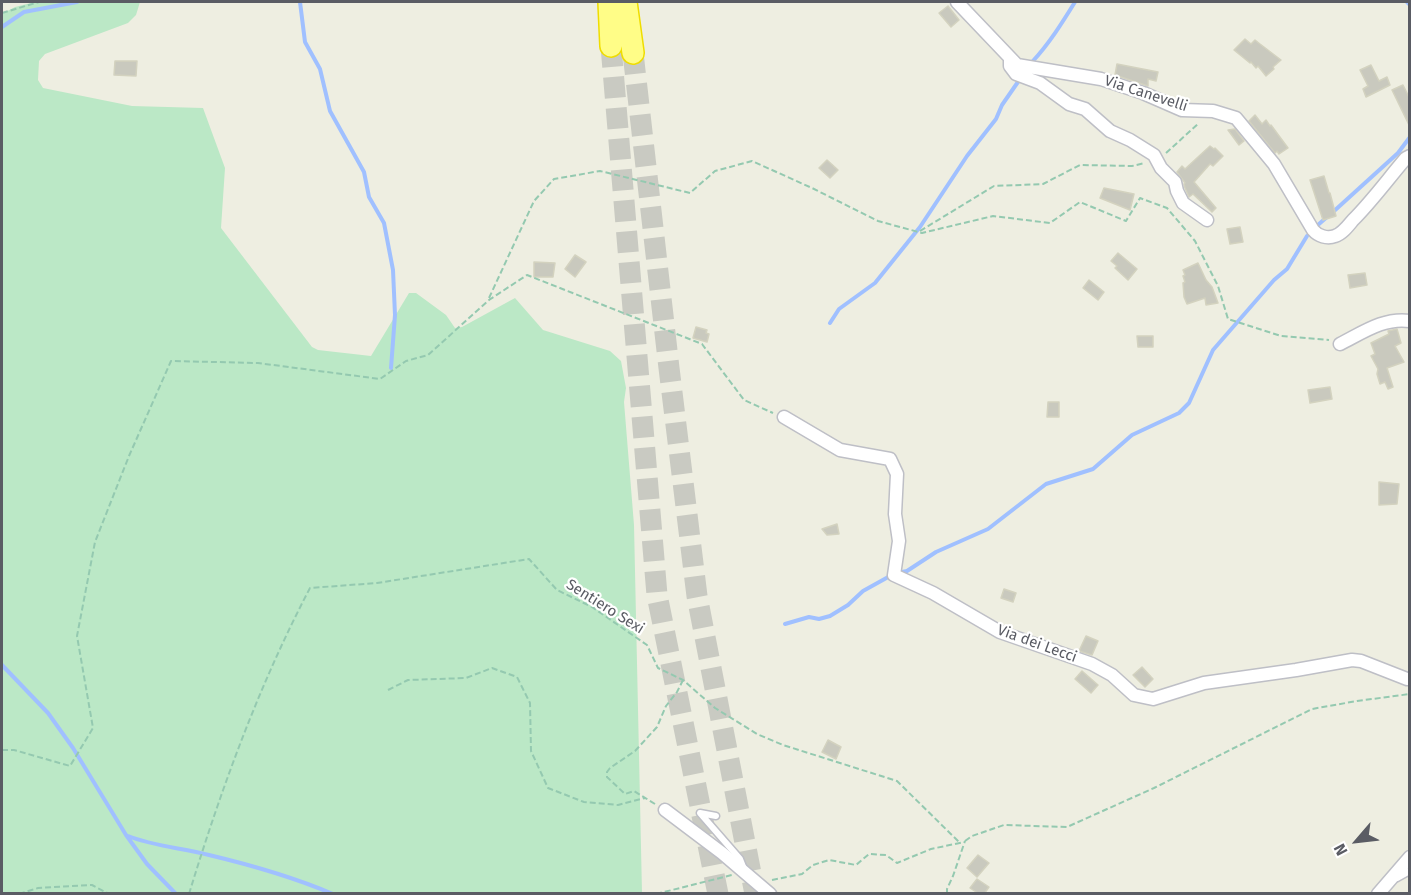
<!DOCTYPE html>
<html>
<head>
<meta charset="utf-8">
<style>
  body { margin:0 }
  #map { position:relative; width:1411px; height:895px; overflow:hidden; background:#eeeee1; font-family:"Fira Sans",sans-serif }
  canvas { display:block }
  .frame { position:absolute; inset:0; border:3px solid #5a5c64; pointer-events:none }
  .north { position:absolute; left:1327px; top:811px; width:60px; height:60px; -webkit-text-stroke:4px #fff; paint-order:stroke; rotate:242deg; font-size:16px; font-weight:700; line-height:24px; text-align:center; color:#5a5c64 }
  .north::after { content:''; display:block; margin:auto; width:21px; height:27px; background:#5a5c64; clip-path:polygon(50% 0,100% 100%,50% 72%,0 100%) }
</style>
</head>
<body>
<div id="map">
<canvas width="1411" height="895"></canvas>
<div class="frame"></div>
<div class="north">N</div>
</div>
<script>
const ctx = document.querySelector('canvas').getContext('2d');
ctx.lineJoin = 'round';
function fill(path, color) { ctx.fillStyle = color; ctx.fill(path, 'evenodd'); }
function trace(path, color, width, dash) { ctx.strokeStyle = color; ctx.lineWidth = width; ctx.lineCap = dash ? 'butt' : 'round'; ctx.setLineDash(dash || []); ctx.stroke(path); }
function drawText(font, color, halo, rows, align = 'center') {
  ctx.font = font + ' "Fira Sans",sans-serif'; ctx.lineWidth = 4.5; ctx.setLineDash([]); ctx.textBaseline = 'middle'; ctx.strokeStyle = halo; ctx.fillStyle = color; for (const [text, x, y, turn = 0] of rows) {
    ctx.save(); ctx.translate(x, y); ctx.rotate((+turn || 0) * Math.PI / 180); ctx.textAlign = isNaN(turn) ? turn : align; if (halo) ctx.strokeText(text, 0, 0); ctx.fillText(text, 0, 0); ctx.restore();
  }
}
fill(new Path2D(`
  M35,2h105l-4,13 -8,8 -83,31 -6,7 -1,19 5,8 89,18 71,2 22,60 -4,60 91,119 6,3 53,6 38,-63h7l30,22 9,13 7,-1 53,-29 28,32 67,21 11,10 5,27 -2,14 10,123 8,368h-640v-879l13,-7z`), '#bbe8c6');
trace(new Path2D(`
  M300,2l5,40 15,27 10,42 34,61 5,25 15,26 9,47 2,45 -4,53
  M1407,2l3,3
  M2,27l22,-15 53,-10
  M1032,62c17,-18 30,-39 43,-60
  M1333,212l65,-59 12,-16
  M1319,224l8,-7
  M830,323l9,-14 36,-26 45,-56 47,-71 29,-37 6,-14 18,-26
  M897,573l10,-2 29,-19 52,-23 58,-45 47,-15 39,-34 47,-22 10,-10 24,-53 61,-70 13,-11 20,-33
  M785,624l24,-7 10,2 11,-3 18,-11 15,-14 27,-15
  M2,665l46,48 25,35 53,87 21,29 29,30
  M128,836c25,10 54,12 81,19 42,10 84,22 124,39`), '#a0c0ff', 4);
const building = new Path2D(`
  M948,6l11,14 -8,7 -12,-14z
  M1245,39l6,5 4,-4 5,4 21,16 -8,7 1,2 -8,7 -8,-10 -2,2 -5,-6 -1,1 -16,-13z
  M115,61h22l-1,15 -22,-1z
  M1117,64l41,8 -2,9 -8,-2v7l-33,-11z
  M1371,65l8,16 8,-4 3,8 -24,12 -3,-8 5,-3 -8,-16z
  M1403,85l7,14v28l-18,-37z
  M1255,115l7,9 4,-4 4,6 1,-1 17,23 -9,6 -2,-3 -2,2 -26,-32z
  M1235,129l9,12 -5,4 -11,-15z
  M1210,146l4,3 1,-1 8,8 -10,10 -3,-2 -16,18 22,26 -4,4 -19,-18 -4,3 -4,-9 -1,-4 1,-1 -8,-11 5,-6 3,3z
  M827,160l11,10 -8,8 -11,-10z
  M1324,176l5,17h1l6,23 -13,4 -13,-40z
  M1104,188l30,6 -4,16 -30,-12z
  M1240,227l3,15 -13,2 -3,-15z
  M1118,253l19,16 -9,11 -13,-12 2,-2 -6,-5z
  M575,255l11,7 -11,15 -10,-8z
  M534,262l21,1 -2,14h-19z
  M1198,263l8,17 6,7 6,16 -12,2 -1,-7 -18,6 -3,-7 -1,-14 2,-1 -2,-6 2,-1 -2,-5z
  M1365,273l2,12 -17,3 -2,-13z
  M1089,280l15,12 -6,8 -15,-12z
  M696,327l11,3 -1,3 3,1 -2,8 -14,-4z
  M1397,329l4,14 -6,3 9,16 -17,6 6,19 -5,2 -3,-7 -5,2 -3,-10 1,-5 -7,-13 4,-2 -4,-11 18,-9 -1,-3z
  M1137,336h16v11h-15z
  M1330,387l2,12 -22,4 -2,-13z
  M1048,402h11v15h-12z
  M1379,482l20,2 -2,20 -18,1z
  M837,524l2,10 -12,1 -5,-6z
  M1004,589l12,4 -3,9 -12,-4z
  M1086,636l12,5 -6,14 -13,-4z
  M1142,667l11,12 -8,8 -12,-12z
  M1082,671l16,14 -7,8 -16,-14z
  M828,740l13,7 -5,12 -14,-7z
  M978,855l11,8 -12,14 -10,-9z
  M977,879l12,8 -5,7h-5l-9,-6z`);
fill(building, '#c9c9be');
trace(building, '#d3d2bf', 1.5);
trace(new Path2D(`
  M611,46l46,549 61,299
  M633,53l36,315 28,228 58,298`), '#c9cac2', 21, [21, 10]);
const service = new Path2D(`
  M716,816l-16,-3 40,46 4,10
  M1397,878l13,-7`);
const minor = new Path2D(`
  M957,2l60,63 84,14 42,14 39,17 31,1 23,7 38,46 39,66c5,6 14,9 22,6 7,-2 13,-10 18,-16 19,-19 35,-41 53,-62l4,-2
  M1010,59v7l6,8 24,9 29,21 16,5 25,22 20,9 24,15 7,13 14,14 2,9 6,12 24,17
  M1340,344c22,-11 44,-27 70,-23
  M784,417l56,33 50,9 7,15 -2,40 4,27 -5,34 39,18 67,39 92,32 20,11 22,20 19,4 51,-16 92,-13 56,-10 9,1 46,18h3
  M665,810l57,43 48,41
  M1378,894l32,-37`);
const motorway = new Path2D(`
  M609,2l2,44
  M626,2l7,51`);
trace(service, '#bebfc6', 9);
trace(minor, '#bebfc6', 15);
trace(motorway, '#efdd00', 24);
trace(new Path2D(`
  M2,13l37,-11
  M1166,153l33,-30
  M920,231l74,-45 49,-2 37,-19 52,1 13,-3
  M489,298l45,-97 20,-22 46,-8 90,22 25,-22 37,-10 60,27 66,33 44,12 71,-17 57,7 30,-21 46,19 14,-23 27,10 28,33 23,45 10,33 53,17 48,4
  M388,690l20,-10 58,-2 26,-10 25,9 13,26 1,48 17,37 36,14 34,3 27,-7
  M2,750h12l56,16 23,-38 -16,-92 18,-94 34,-86 42,-95 87,2 122,16 26,-18 22,-6 61,-55 38,-25 175,69 42,56 29,13
  M655,804l-21,-13 -9,3 -18,-17v-5l3,-4 25,-17 22,-24 9,-21 11,-14 6,-12
  M965,841l7,-5 32,-11 63,2 87,-39 158,-79 45,-8 53,-7
  M772,880l30,-6 11,-9 16,-5 27,5 13,-11 17,1 11,8 34,-14 33,-7
  M19,894l19,-6 54,-3 17,9
  M189,894c32,-105 70,-209 121,-306l67,-5 152,-24 28,31 35,17 55,38 11,23 25,12 32,28 42,26 26,11 114,36 62,61
  M656,894l76,-19
  M947,894v-5l6,-13 12,-35`), '#94c9b0', 2, [6, 3]);
trace(service, '#fff', 6);
trace(minor, '#fff', 12);
trace(motorway, '#fffd87', 21);
drawText('15px', '#5a5c64', '#fff', [
  ["Via Canevelli",1146,94,18],
  ["Sentiero Sexi",605,607,32],
  ["Via dei Lecci",1037,644,20]
]);
</script>
</body>
</html>
